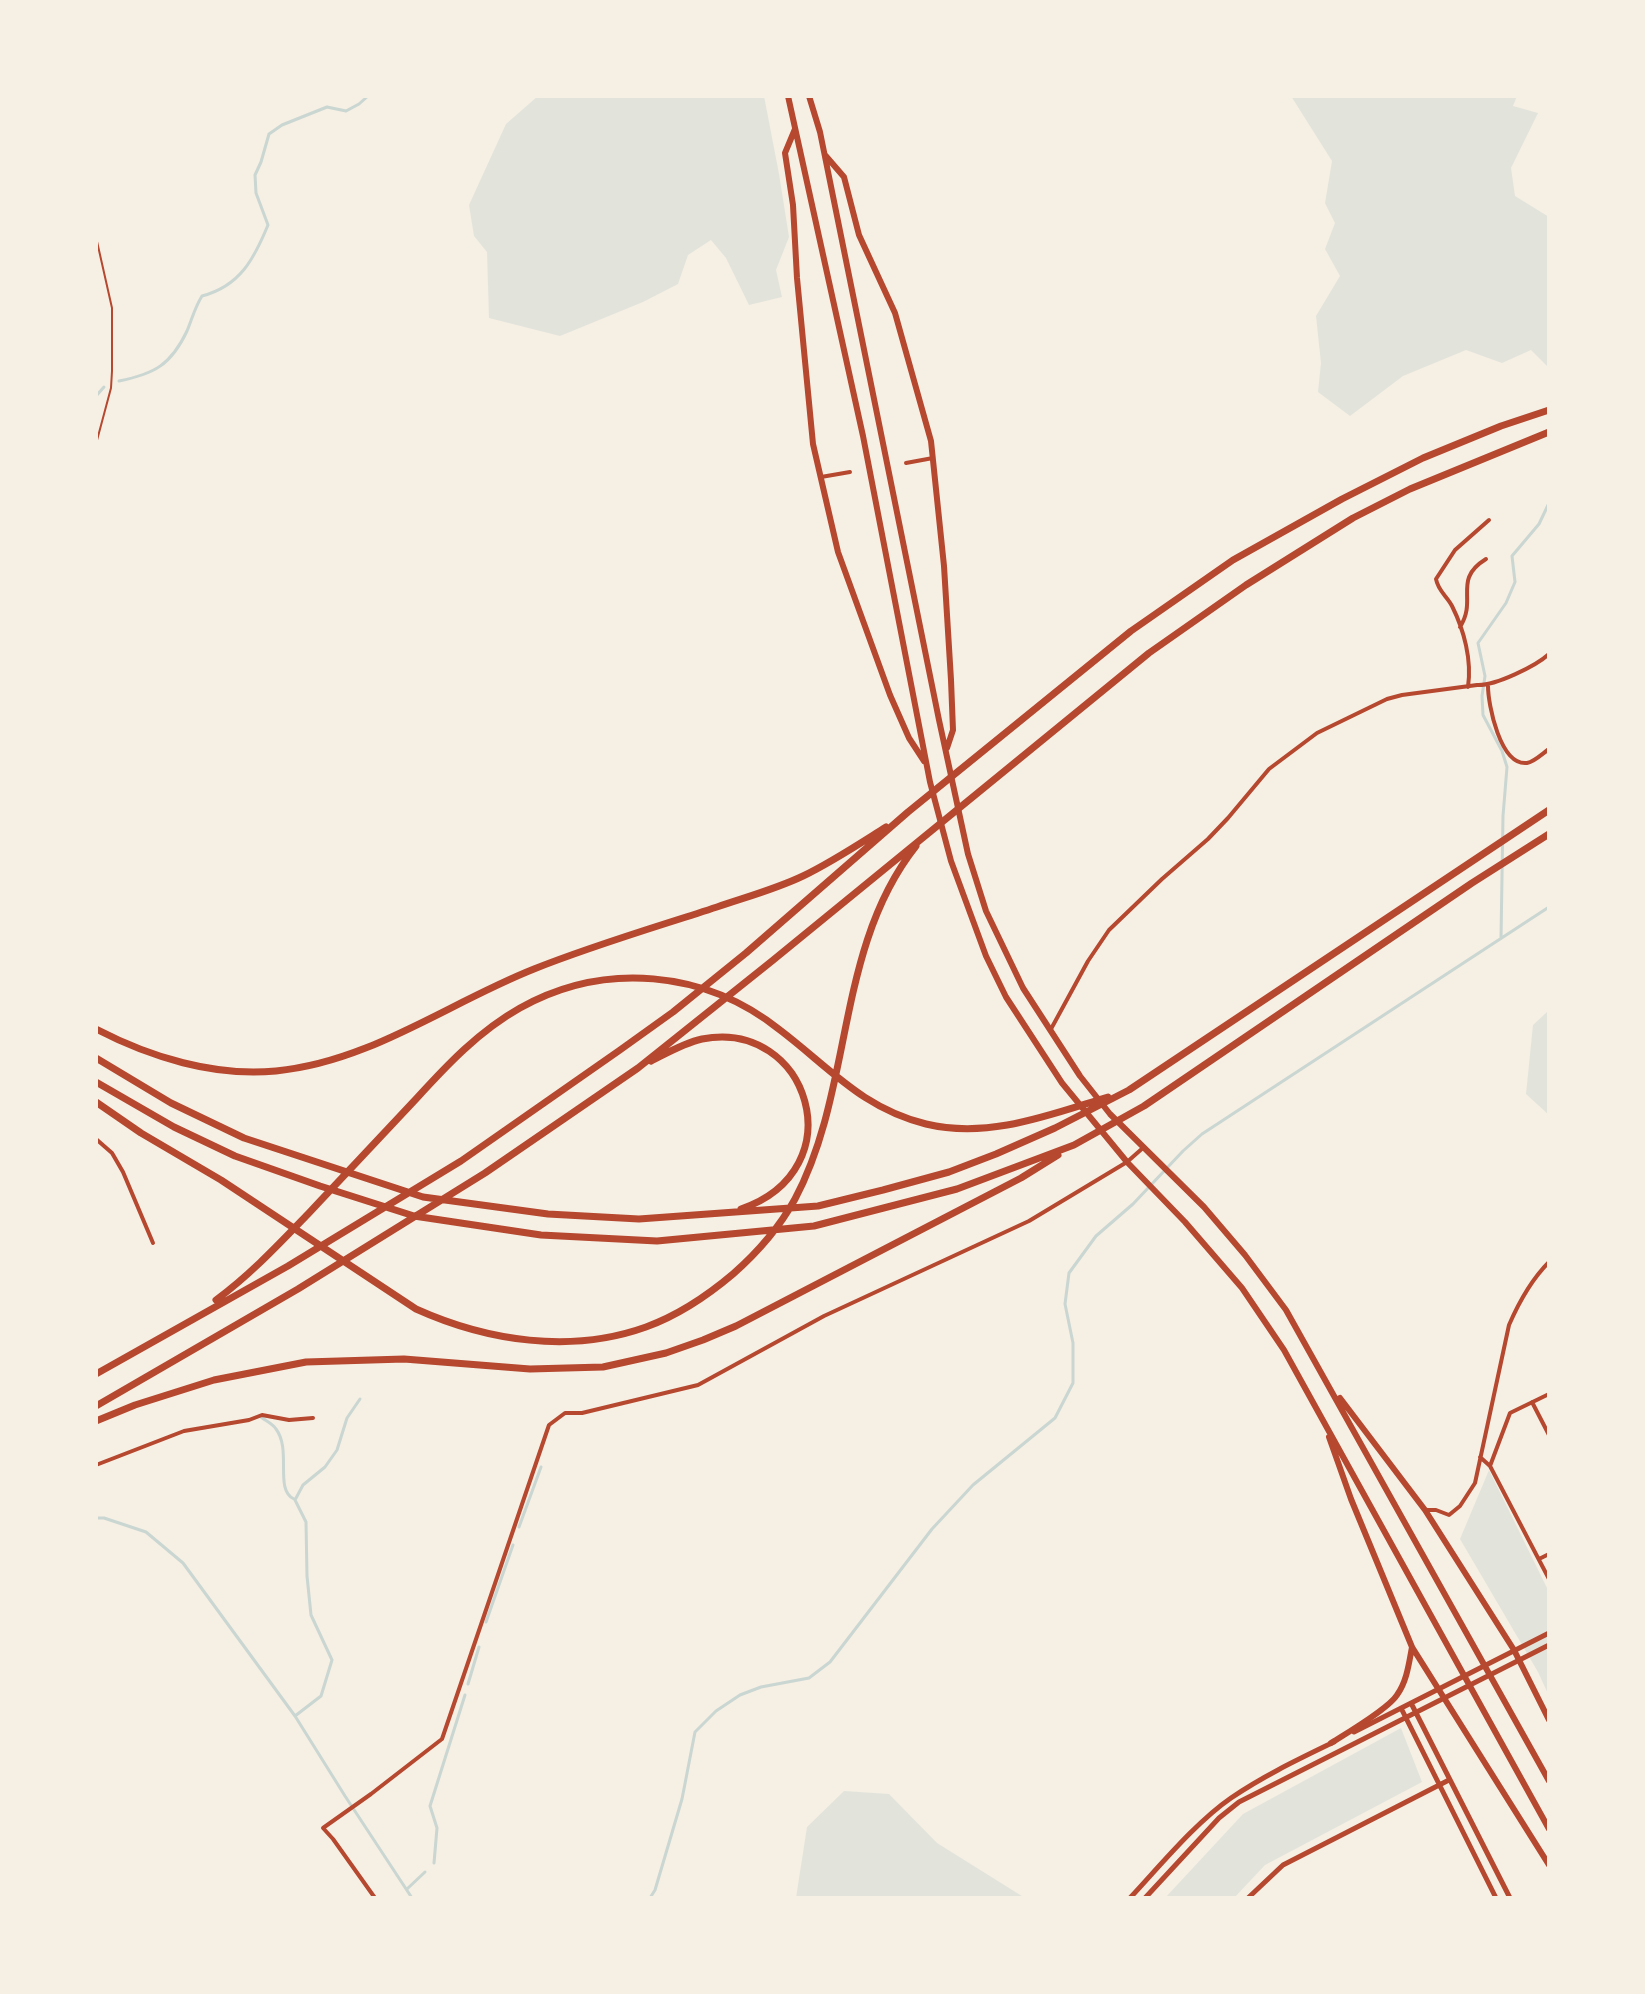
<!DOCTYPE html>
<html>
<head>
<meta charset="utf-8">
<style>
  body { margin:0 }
  #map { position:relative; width:1645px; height:1994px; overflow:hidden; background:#f6efe4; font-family:"Libre Baskerville",serif }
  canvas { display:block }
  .frame { position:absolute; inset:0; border:98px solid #f6efe4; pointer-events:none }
</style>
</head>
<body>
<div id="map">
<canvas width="1645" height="1994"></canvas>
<div class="frame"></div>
</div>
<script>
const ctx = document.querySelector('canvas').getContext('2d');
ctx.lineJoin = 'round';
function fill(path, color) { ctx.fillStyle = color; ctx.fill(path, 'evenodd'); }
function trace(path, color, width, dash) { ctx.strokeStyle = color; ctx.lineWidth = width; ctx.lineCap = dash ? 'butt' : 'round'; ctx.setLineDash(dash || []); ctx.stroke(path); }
fill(new Path2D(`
  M538,96h226l15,78 10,63 -13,33 6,27 -33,8 -23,-47 -15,-18 -23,15 -10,29 -35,18 -83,34 -71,-18 -2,-66 -13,-16 -5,-31 37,-81z
  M1291,96h226l-4,10 25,7 -27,55 4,28 34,21v151l-18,-18 -29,13 -36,-13 -63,26 -53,40 -32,-24 3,-29 -5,-47 24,-40 -15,-27 10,-26 -10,-20 7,-42z
  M1549,1007v108l-23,-21 7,-69 14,-13z
  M1489,1470l60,122v104l-11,-24 -78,-133z
  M1401,1728l21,54 -157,83 -31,33h-69l78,-84z
  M844,1791l45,3 48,49 88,55h-229l11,-71z`), '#e2e4dc');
trace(new Path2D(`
  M119,381c35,-7 52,-16 68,-50 5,-12 8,-24 15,-35 38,-10 52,-37 66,-71l-12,-32 -1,-18 6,-13 8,-28 13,-9 45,-18 19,4 13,-7 9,-8
  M96,396l8,-9
  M1501,938l2,-122 4,-49 -5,-16 -19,-36 -1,-19 3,-20 -7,-33 28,-40 9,-21 -3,-26 27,-32 10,-21
  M261,1417c5,4 12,7 15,12 16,21 -2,61 18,70
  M96,1518h8l42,14 37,31 112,153 50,80 67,102
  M519,1527l22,-60
  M486,1622l27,-77
  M468,1684l11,-37
  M295,1716l26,-20 11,-36 -21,-45 -4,-39 -1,-54 -11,-22 8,-15 22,-18 12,-17 10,-32 13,-19
  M434,1863l3,-35 -7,-22 35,-111
  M407,1889l18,-17
  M650,1898l5,-8 27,-91 13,-67 21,-21 24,-16 21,-8 48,-9 21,-16 102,-133 41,-44 82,-67 18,-35v-40l-8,-39 4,-31 27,-37 37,-32 50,-53 19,-17 347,-227`), '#c9d6d2', 3);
trace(new Path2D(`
  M96,237l16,71v63l-1,17 -15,56`), '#b5482f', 2);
trace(new Path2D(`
  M906,463l27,-5
  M821,477l29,-5
  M1460,627c18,-28 -8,-47 26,-68
  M1488,686c0,18 12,80 39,77 7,-1 15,-9 22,-14
  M1468,687c4,-27 -4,-57 -16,-81 -5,-10 -14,-15 -16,-27l19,-29 34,-30
  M1051,1029l37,-68 21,-31 53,-51 46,-40 20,-21 41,-49 48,-36 70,-34 15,-4 75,-10c18,1 59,-19 72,-31
  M96,1139l16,14 11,19 30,71
  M1532,1402l17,33
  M1480,1457l10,9 59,113
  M96,1465l88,-34 65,-11 13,-5 27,5 24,-2
  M1490,1466l20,-53 39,-19
  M1425,1510h11l13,5 11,-9 15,-23 34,-158c10,-23 22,-45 40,-63
  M1539,1559l10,-5
  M375,1898l-42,-59 -10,-11 48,-34 71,-55 107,-314 16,-12h17l116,-28 126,-69 205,-95 98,-59 17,-15`), '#b5482f', 4);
trace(new Path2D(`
  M1411,1703l99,195
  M1401,1708l95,190
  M1354,1732l195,-99
  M1130,1898c29,-31 66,-76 101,-100 32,-22 68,-39 103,-56
  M1145,1898l74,-80 20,-16 310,-157
  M1248,1898l35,-33 166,-85`), '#b5482f', 5);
trace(new Path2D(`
  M788,96l75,340 67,346 21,79 35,95 20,41 56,86 65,79 58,60 57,66 42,62 265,479
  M809,96l11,36 119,588 29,134 18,57 37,77 57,88 30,38 94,93 41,48 41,55 263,471
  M795,129l-10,24 8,52 4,73 16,166 25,108 52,143 19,43 15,23
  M825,155l19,22 15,58 36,78 36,128 13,125 7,114 2,50 -6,18
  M1340,1398l85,112 89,140 35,70
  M1329,1437l22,62 61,148 137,218
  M1331,1743c16,-10 57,-34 66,-48 10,-14 12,-32 15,-48`), '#b5482f', 6);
trace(new Path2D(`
  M96,1029c54,28 118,48 180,42 94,-9 172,-68 258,-102 60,-24 122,-42 183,-62 29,-10 59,-18 86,-31 29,-14 56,-32 83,-49
  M96,1058l75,45 73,35 179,59 125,17 91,5 179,-13 65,-16 66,-18 47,-18 59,-26 74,-38 420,-280
  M651,1061c16,-8 33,-18 51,-22 106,-21 155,130 39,170
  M96,1082l78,45 61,29 85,30 94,30 127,19 116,6 157,-15 143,-37 117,-44 70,-39 328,-223 77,-49
  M96,1102l45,31 80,47 195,129c71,32 155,45 230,18 33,-12 61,-31 87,-53 25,-22 46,-46 62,-75 59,-111 40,-251 121,-353
  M216,1300c35,-26 62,-55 92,-86 36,-38 72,-77 108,-115 31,-34 63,-68 104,-91 84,-47 185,-38 260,22 50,38 82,78 146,94 63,15 123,-9 182,-27
  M96,1374l192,-108 173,-105 159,-111 53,-38 73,-59 162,-141 223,-181 102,-71 109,-61 81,-41 78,-32 48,-16
  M96,1406l202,-117 187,-116 153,-105 134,-107 377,-308 97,-68 107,-67 57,-29 139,-57
  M96,1421l39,-16 79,-25 92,-18 98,-3 126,10 73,-2 63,-14 37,-13 33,-14 285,-148 37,-23`), '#b5482f', 7);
</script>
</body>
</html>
